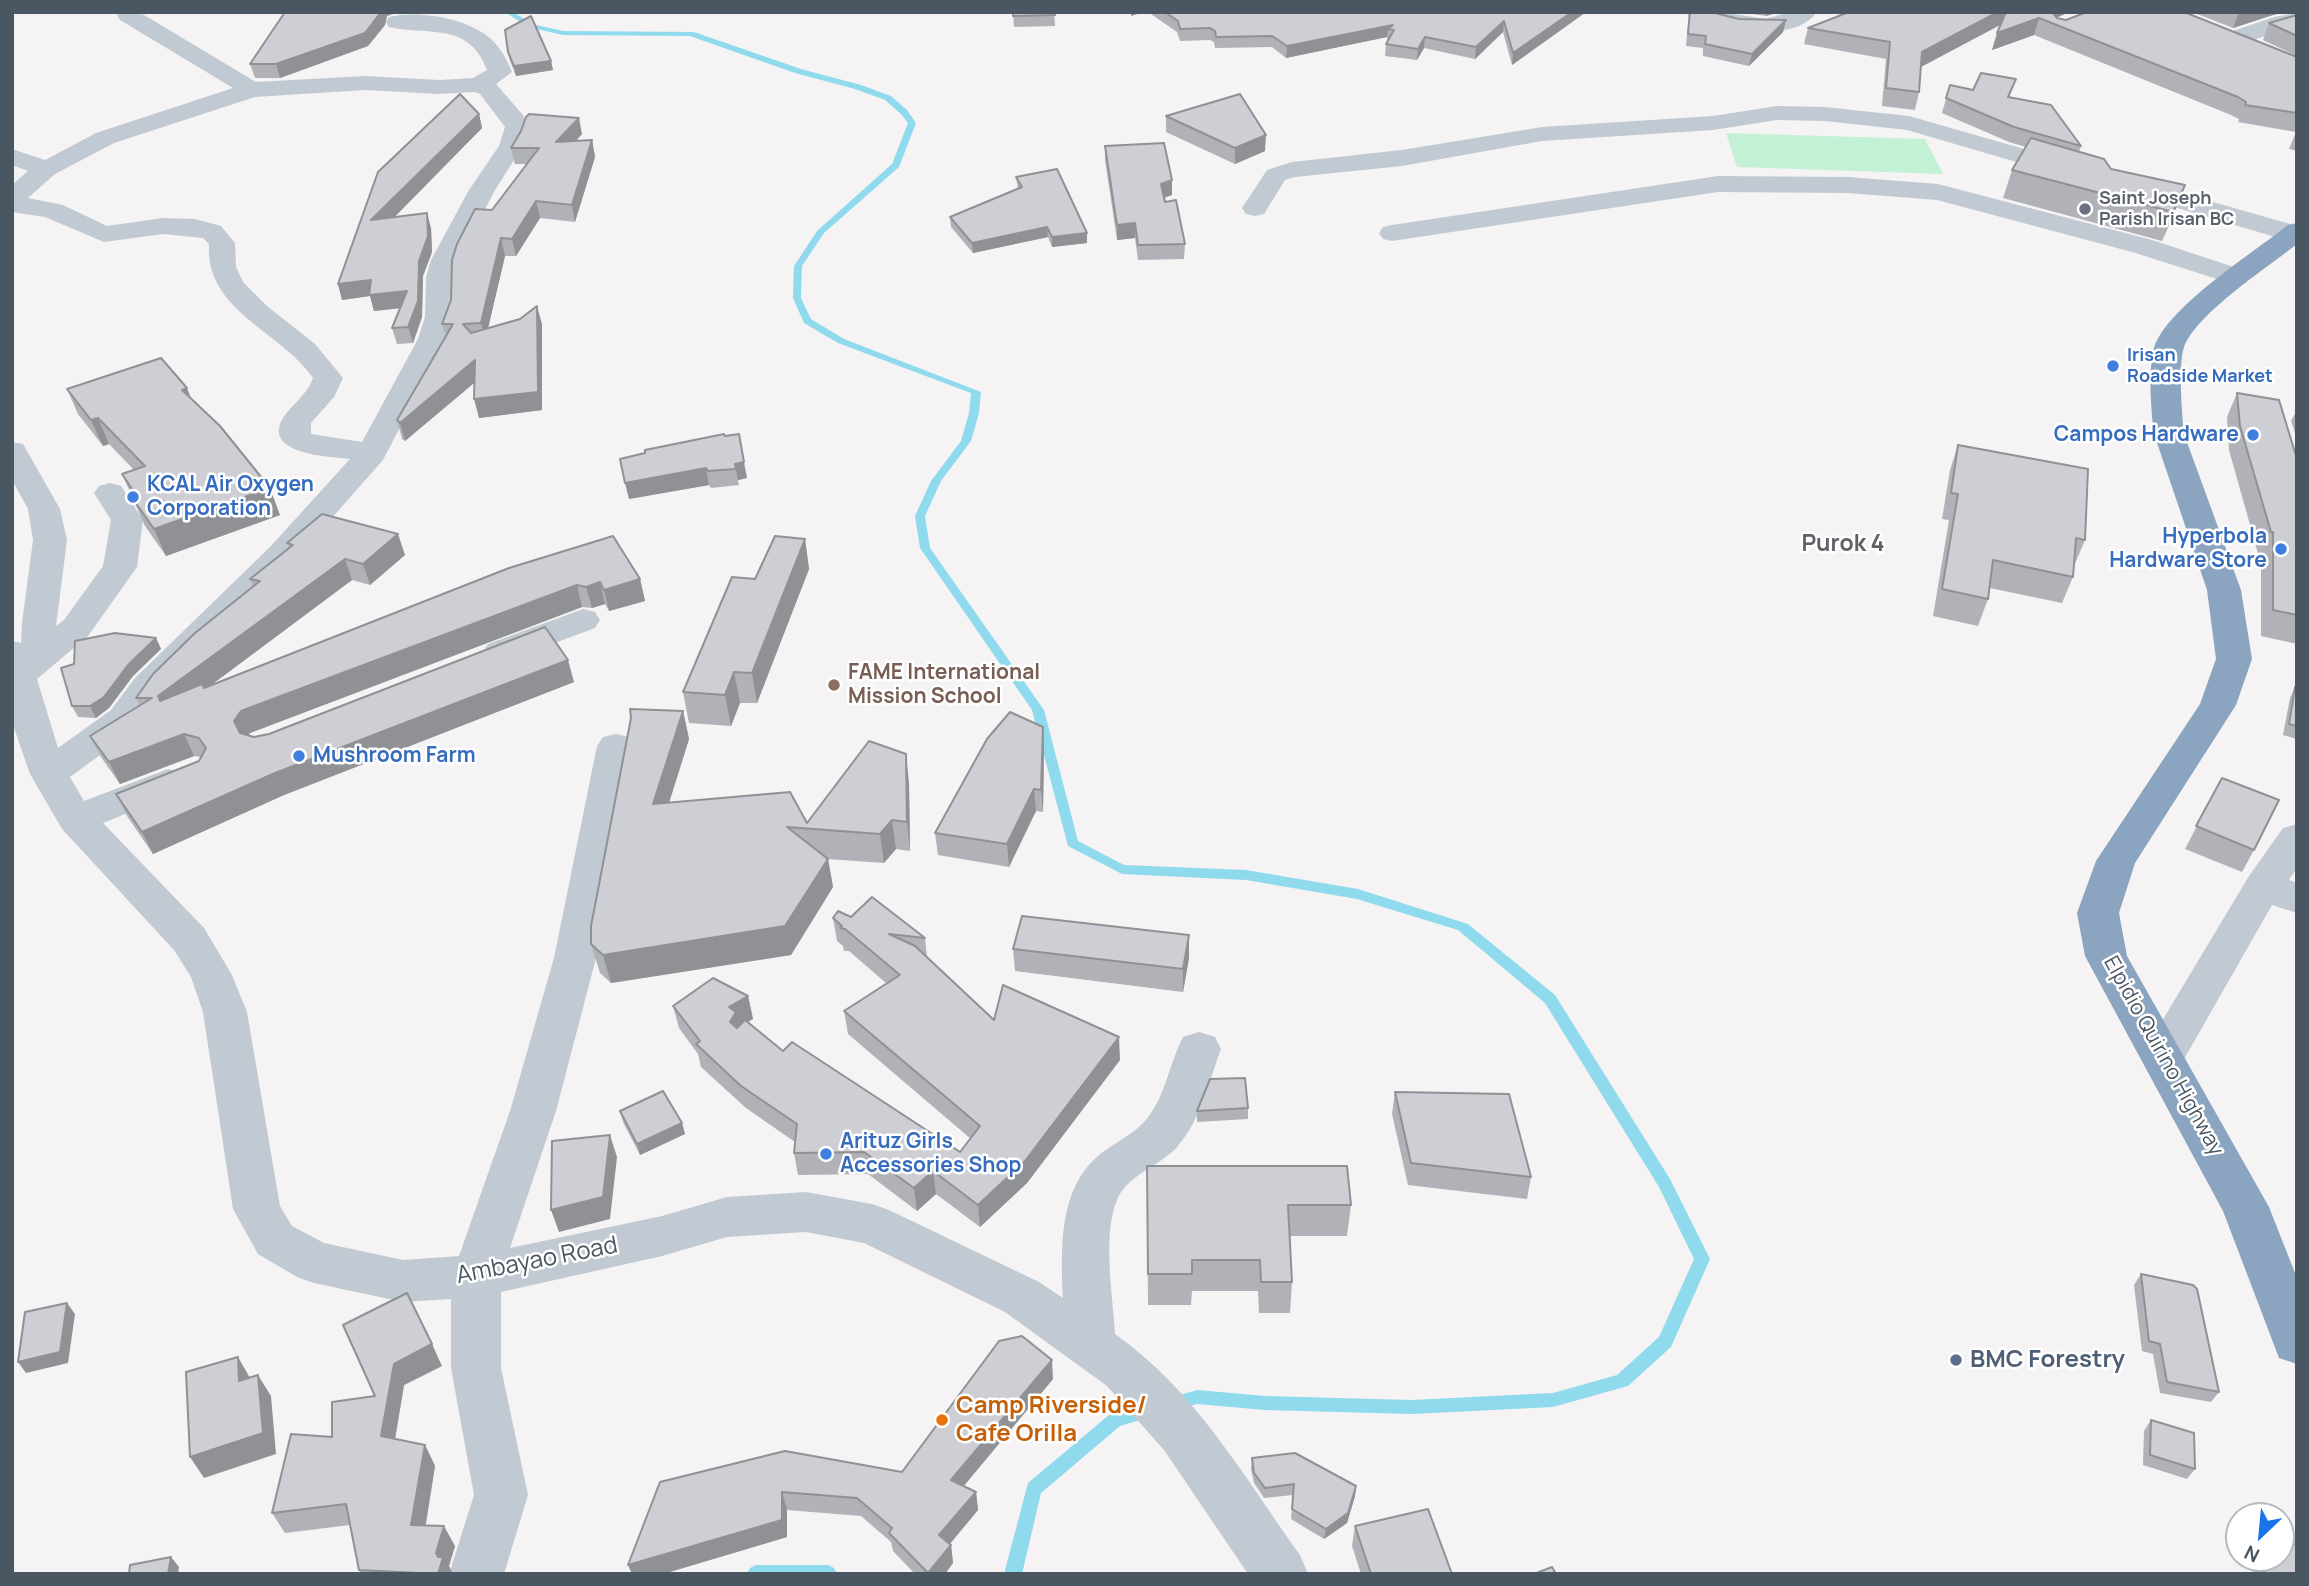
<!DOCTYPE html>
<html>
<head>
<meta charset="utf-8">
<style>
  body { margin:0 }
  #map { position:relative; width:2309px; height:1586px; overflow:hidden; background:#f5f3f3; font-family:Manrope,sans-serif }
  canvas { display:block }
  .frame { position:absolute; inset:0; border:14px solid #4a5661; pointer-events:none }
  .north { position:absolute; left:2225px; top:1502px; width:70px; height:70px; box-sizing:border-box; background:#fff; border:2px solid #b7bbc0; border-radius:50%; rotate:206deg; font-size:19px; font-weight:700; line-height:28px; text-align:center; color:#4a5661 }
  .north::after { content:''; display:block; margin:auto; width:24px; height:32px; background:#1a73e8; clip-path:polygon(50% 0,100% 100%,50% 72%,0 100%) }
</style>
</head>
<body>
<div id="map">
<canvas width="2309" height="1586"></canvas>
<div class="frame"></div>
<div class="north">N</div>
</div>
<script>
const ctx = document.querySelector('canvas').getContext('2d');
ctx.lineJoin = 'round';
function fill(path, color) { ctx.fillStyle = color; ctx.fill(path, 'evenodd'); }
function trace(path, color, width, dash) { ctx.strokeStyle = color; ctx.lineWidth = width; ctx.lineCap = dash ? 'butt' : 'round'; ctx.setLineDash(dash || []); ctx.stroke(path); }
function drawText(font, color, halo, rows, align = 'center') {
  ctx.font = font + ' Manrope,sans-serif'; ctx.lineWidth = 5; ctx.setLineDash([]); ctx.textBaseline = 'middle'; ctx.strokeStyle = halo; ctx.fillStyle = color; for (const [text, x, y, turn = 0] of rows) {
    ctx.save(); ctx.translate(x, y); ctx.rotate((+turn || 0) * Math.PI / 180); ctx.textAlign = isNaN(turn) ? turn : align; if (halo) ctx.strokeText(text, 0, 0); ctx.fillText(text, 0, 0); ctx.restore();
  }
}
fill(new Path2D(`
  M1726,133l199,6 18,35 -206,-7z`), '#c3f1d5');
fill(new Path2D(`
  M505,12h8l19,12 31,7 131,1 107,37 60,16 30,11 16,14 9,13 -17,44 -75,66 -22,33 -1,32 10,21 33,20 137,53 -2,21 -8,28 -30,40 -16,35 5,32 114,162 34,131 46,24 122,5 112,19 110,35 87,71 115,184 40,80 -39,88 -43,39 -75,21 -141,7 -147,-4 -68,-6 -25,7 -6,-2 -2,-5 2,-5 31,-9 68,6 147,4 141,-7 64,-18 42,-38 35,-78 -35,-72 -114,-184 -87,-73 -101,-31 -111,-19 -124,-6 -54,-28 -36,-136 -112,-162 -5,-32 16,-35 30,-40 8,-28 2,-20 -133,-50 -34,-20 -11,-25 1,-32 23,-35 75,-67 16,-41 -7,-9 -16,-14 -30,-11 -60,-16 -105,-37 -127,-1 -35,-8z
  M1147,1403l6,3 2,5 -2,5 -33,10 -79,67 -19,81h-18l24,-91 81,-68z
  M756,1565h72l6,3 3,6h-90l3,-6z`), '#90daee');
fill(new Path2D(`
  M119,12h20l117,70 109,-6 74,4 34,-2 14,-8c-18,-49 -59,-34 -98,-43l-3,-5 3,-5c31,-7 78,1 102,22 10,9 16,21 21,33l-16,12 27,31 6,12 -6,19 -28,44 -36,70 -5,17 -1,40 -7,22 -63,121 -89,101 -133,133 -24,34 -67,49 14,24 84,-32 14,4 5,9 -5,9 -79,32 101,105 28,47 15,37 33,194 12,20 32,17 79,17 56,-4 51,-145 44,-153 43,-212 6,-9 13,-3 13,3 6,9 -39,212 -40,153 -46,137 152,-32 65,-19 79,-5 66,12 17,6 150,72 24,16c-2,-47 -5,-108 35,-142 16,-14 38,-22 51,-40 17,-23 21,-54 34,-79l16,-5 16,5 6,12c-12,32 -20,71 -44,98 -17,19 -50,28 -60,53 -15,36 -4,95 -2,134 79,55 130,144 185,221l8,19h-60l-84,-124 -57,-64 -102,-74 -141,-69 -58,-11 -79,5 -65,19 -161,36v76l27,127 -24,79h-55l25,-79 -23,-127v-69l-48,3 -89,-19 -17,-6 -39,-23 -25,-45 -30,-197 -12,-35 -17,-27 -112,-121 -32,-55 -18,-52v-81l9,2 1,-20 11,-83 -5,-31 -16,-29v-38l11,2 37,65 7,31 -11,86 8,-6 39,-54 8,-46 -17,-27 5,-7 11,-3 11,3 22,34 -6,47 -49,69 -51,43 21,69 53,-38 24,-32 135,-131 80,-88c-20,-2 -89,-5 -67,-41 9,-14 24,-23 30,-40 -33,-48 -108,-67 -104,-134l-6,-6 -40,-4 -59,8 -59,-25 -33,-5v-27l16,-14 -16,-6v-16l33,11 51,-27 137,-45 -113,-68 -3,-5zM365,90l74,4 36,-2 5,2 25,33 -6,19 -30,44 -38,70 -5,17 -1,40 -7,22 -56,103 -51,-8v-11l23,-26 9,-19 -28,-34 -48,-38 -24,-24 -7,-15 -1,-24 -14,-17 -26,-7 -32,-1 -56,8 -44,-21 -35,-7 27,-24 59,-31 141,-46z
  M1686,12h35l45,7 23,-7h28c-25,34 -95,15 -128,5z
  M2297,13v14l-65,19 -8,-2 -3,-5 3,-5 50,-17z
  M1777,106l48,1 84,9 171,49 4,5 -4,5 -9,3 -164,-48 -82,-9 -48,-1 -64,10 -171,11 -140,25 -107,11 -10,3 -21,34 -9,2 -9,-2 -4,-6 25,-38 25,-8 110,-12 140,-23 171,-11z
  M1718,176l130,1 90,7 214,56 94,31 4,6 -4,6 -10,2 -104,-33 -195,-52 -89,-7 -130,-1 -326,49 -9,-2 -4,-6 4,-6 9,-2z
  M2129,178l168,48v14l-15,-1 -162,-48 -4,-5 4,-5z
  M583,609l12,3 5,8 -5,8 -94,35 -13,-3 -5,-8 5,-8z
  M2297,824v44l-8,12 8,3v30l-25,-8 -93,163 -16,5 -16,-5 -6,-12 108,-180 34,-48z`), '#c1cad2');
fill(new Path2D(`
  M2297,223v21c-29,23 -101,70 -113,103 -6,18 -2,67 0,87l57,156 11,69 -16,46 -101,158 -16,50 8,43 142,251 28,71v86l-18,-6 -56,-147 -138,-255 -8,-43 19,-52 104,-157 16,-45 -9,-69 -53,-156c-3,-22 -6,-66 0,-86 13,-41 99,-95 134,-123z`), '#8ba5c1');
fill(new Path2D(`
  M285,12l109,2 -7,2 -2,9 -17,21 -88,32h-25l-5,-14z
  M1013,12h41l1,14 -41,1z
  M1148,12h438l-74,53 -9,-33 -28,27 -51,-11 -7,12 -32,-4 1,-12 2,-3 -1,-1v-3l-101,21 -14,-11 -57,1 -1,-6 -4,-2 -30,1 -3,-9z
  M1689,12h22l28,7 47,1 -3,12 -34,34 -46,-10v-8l-17,-2z
  M1740,12h39l-13,4z
  M2192,12h94l-13,3 -40,13z
  M2297,15v41l-34,-16 6,-17z
  M2056,18l241,39v94l-8,-2 7,-17 -58,-10 1,-3 -8,-4 -197,-80 -42,15 9,-26 -80,43 -2,25 -4,18 -33,-4 4,-47 -82,-15 4,-16z
  M508,52l43,9 2,9 -37,6 -6,-15z
  M1950,85l60,12 71,49 -2,6 32,17 74,16 -11,28 -12,28 -159,-43 9,-28 14,-23 -17,-5 -67,-29z
  M479,114l3,14 -88,89 37,11 1,24 -9,24 -1,41 -9,26 -16,1 -5,-16 8,-20 -26,3 -4,-15 -28,4 -4,-16z
  M1166,116l99,35 -30,13 -69,-32z
  M521,131l61,3 -6,7 16,-1 3,17 -20,65 -35,-4 -24,38h-11l-17,72 54,-4v86l-63,8 -5,-35 -69,58 -3,-2 -5,-19 49,-84 -4,-12 50,-114 34,-46h-11l-4,-16z
  M1105,146l67,34v15l-8,3 21,46 -1,15 -46,1 -3,-22 -18,2 -12,-80z
  M1016,177l71,56v10l-35,4 -4,-10 -75,16 -22,-26 -1,-10 68,-28z
  M67,389l124,10 89,116 -114,41 -21,-30 -23,-52 12,-4 -25,-26 -6,2 -25,-32z
  M2237,393l60,66v185l-36,-8v-79h-2l-30,-107 -2,-33z
  M2297,410v29l-6,-18z
  M724,434l23,44 -9,2 1,5 -28,3 -2,-3 -80,14z
  M1958,445l127,95 -11,26 -1,11 -11,26 -72,-15 -2,11 -10,27 -45,-10 16,-96 -7,-1 8,-49z
  M805,539l4,30 -52,134h-17l-9,23 -42,-3 -6,-31 72,-113z
  M287,543l118,12 -35,30 -18,-5 -141,105 298,-117 131,11 5,22 -36,10 -4,-7 -13,4 -10,-1 -332,126 -2,2 6,2 320,-55 -290,113 -131,59 -26,-38 -11,-22 83,-33 2,-4 -7,-1 -74,28 -19,-27 -11,-21 50,-30 -4,-8 118,-111 -4,-8 39,-31z
  M156,638l5,11 -28,27 -24,32 -13,10 -18,-1 -6,-11z
  M2295,687h2v52l-14,-4 7,-37z
  M683,711l6,28 -20,63 138,21 102,-40 1,68 -14,-2 -12,14 -56,-4 5,28 -42,68 -180,28 -11,-10 -9,-29z
  M1044,749l-1,63 -7,-1 -27,56 -71,-12 -3,-22z
  M2222,778l32,72 -12,22 -57,-23z
  M851,917l74,21 2,19 67,63 126,40 -93,123 -47,44 -44,-33 -19,17 -49,-37 -70,1 -4,-22 1,-11 -49,-34 -45,-41 -3,-13 -19,-26 -6,-22 75,-10 5,23 -5,3 35,29 177,101 11,-13 -123,-105 -4,-23 42,-28 -37,-32h-5l-1,-5 -6,-5 -4,-23z
  M1013,949l176,9 -6,34 -168,-21z
  M1395,1092l136,85 -4,22 -119,-14 -16,-71z
  M1248,1108v11l-51,3v-11z
  M620,1111l62,12 3,11 -45,21 -17,-33z
  M1147,1166l204,39 -4,31h-57l2,46 -2,31h-31l-1,-22h-66l-1,14h-43z
  M2141,1274l78,118 -8,10 -51,-9 -7,-39 -11,-3 -8,-66z
  M442,1366l-38,19 -9,54 30,6 10,21 -9,59 29,21 -6,20 4,8h-92l-2,-4 -9,-45 -65,8 -13,-20 60,-76 43,-41z
  M1053,1379l-90,107 13,6 2,18 -28,34 1,1 2,18 -8,11h-30l-22,-23 -2,-9 -30,-26 -74,-6v27l-124,37h-31l28,-92 242,-10z
  M2151,1420l44,49 -8,10 -44,-14 1,-34z
  M1252,1458l104,28 -1,10 -8,27 -23,16 -33,-20 2,-24 -29,3 -10,-15 -3,-14z
  M1355,1526l97,48h-91l-9,-28z
  M2250,1558h31l16,16h-43z`), '#b0b2b7');
fill(new Path2D(`
  M381,12h14l-8,4 -2,9 -17,21 -88,32 -4,-14z
  M1131,12h13l-13,4z
  M1572,12h14l-74,53 1,-12z
  M1767,12h12l-13,4z
  M1998,12h9l-3,11 -87,46 5,-17z
  M2052,12h18l-19,8z
  M2239,12h47l-13,3 -40,13z
  M2039,18l-5,17 -42,15 5,-17z
  M1786,20l-3,12 -34,34 3,-12z
  M1504,21l-1,11 -28,27 1,-12z
  M1393,25l-5,4 -1,8 -101,21 1,-12z
  M1425,37l-1,11 -7,12 1,-11z
  M551,61l2,9 -37,6 -2,-10z
  M479,114l3,14 -106,108 -5,-16z
  M579,118l3,16 -22,24 -4,-16z
  M1266,135l-1,16 -30,13v-16z
  M592,140l3,17 -20,65 -3,-17z
  M1172,180v15l-12,4 1,-15z
  M2185,185l-11,28 -12,28 11,-29z
  M536,201l4,17 -24,38 -4,-17z
  M427,213l4,15 1,24 -9,24 -1,41 -9,26 -5,-16z
  M1135,223v15l-18,2v-15z
  M1047,227l1,10 -75,16 -1,-10z
  M1087,233v10l-35,4v-10z
  M501,238l4,18 -20,85 -4,-18z
  M371,280l36,11 5,16 -38,4 -4,-15 -28,4 -4,-16z
  M537,306l5,18v86l-63,8 -5,-19z
  M475,360l5,18 -75,63 -5,-18z
  M187,388l10,26 -15,-24z
  M98,418l11,26 -6,2 -12,-26z
  M744,462l3,16 -9,2 -3,-16z
  M706,468l3,17 -80,14 -4,-16z
  M270,488l10,27 -114,41 -12,-27z
  M398,534l7,21 -35,30 -7,-21z
  M805,539l4,30 -52,134 -5,-30z
  M345,559l7,21 -185,138 -9,-22z
  M640,579l5,22 -36,10 -5,-21z
  M600,582l5,22 -13,4 -6,-21z
  M577,585l5,22 -332,126 -7,10 -9,-22 7,-10z
  M156,638l5,11 -28,27 -24,32 -13,10 -6,-12 38,-41z
  M568,660l6,22 -290,113 -131,59 -11,-22 133,-59z
  M734,672l6,31 -9,23 -6,-31z
  M683,711l6,28 -29,93 -7,-28z
  M1043,727l1,22 -1,63 -2,-22z
  M184,734l10,22 -74,28 -11,-22z
  M906,754l3,29 1,68 -3,-29z
  M1034,789l2,22 -27,56 -2,-23z
  M892,820l4,29 -12,14 -4,-29z
  M828,859l5,28 -42,68 -180,28 -8,-28z
  M1189,935v23l-6,34v-23z
  M748,996l5,23 -14,8 2,8 -11,-13 -1,-15z
  M1119,1037l1,23 -93,123 -47,44 -2,-22z
  M682,1123l3,11 -45,21 -3,-11z
  M610,1135l7,22 -7,62 -51,13 -8,-22z
  M933,1171l3,23 -19,17 -3,-23z
  M67,1303l8,11 -7,49 -42,10 -8,-11z
  M432,1344l10,22 -38,19 -12,72 -11,-21 13,-72z
  M238,1357l12,21 -11,3z
  M1052,1360l1,19 -100,120 -2,-19z
  M258,1375l13,21 5,58 -72,24 -14,-21z
  M425,1445l10,21 -13,79 -11,-20z
  M1356,1486l-1,10 -8,27 -23,16 2,-10z
  M782,1492l5,18v27l-124,37h-31l-4,-9z
  M976,1492l2,18 -36,43 -3,-18z
  M444,1526l11,20 -6,20 4,8h-15l-2,-21z
  M951,1545l2,18 -8,11h-17z
  M171,1557l8,10 -1,7h-10z`), '#909195');
const building = new Path2D(`
  M285,12h96l-16,21 -89,31h-26z
  M1013,12h41l1,3 -42,1z
  M1165,12h407l-59,41 -9,-32 -28,26 -51,-10 -7,12 -32,-5 8,-14 -6,-1 5,-4 -106,21 -15,-10 -56,1 -1,-6 -5,-3 -30,1 -2,-8z
  M1690,12h21l28,7 47,1 -34,34 -47,-10 1,-8 -18,-2z
  M1849,12h149l-76,40 -3,40 -33,-4 4,-46 -82,-14z
  M2006,12h46l5,6 9,2 21,-8h97l113,45v56l-52,-8 1,-3 -8,-5 -199,-79 -42,15z
  M2297,15v21l-28,-13z
  M531,16l20,45 -37,5 -6,-14 -3,-22z
  M1981,73l35,6 -8,18 43,8 30,41 -67,-19 -68,-29 4,-13 23,5z
  M460,94l19,20 -108,106 56,-7 1,23 -9,25 -1,40 -10,26 -16,1 15,-37 -38,4 2,-15 -33,4 40,-112z
  M1240,94l26,41 -31,13 -69,-32z
  M529,114l50,4 -23,24 36,-2 -20,65 -36,-4 -24,38 -11,-1 -20,85 -18,1 8,9 49,-14 17,-13 1,86 -64,7 1,-39 -75,63 -3,-3 56,-96h-11l9,-24 1,-40 5,-16 18,-35 17,1 47,-62h-28l10,-17 5,-14z
  M2031,138l73,21 7,10 74,16 -12,27 -161,-42z
  M1164,143l8,37 -11,4 4,18 11,-2 9,44 -47,1 -3,-22 -18,2 -12,-79z
  M1057,169l30,64 -35,4 -5,-10 -75,16 -22,-26 72,-30 -6,-10z
  M161,358l26,30 -5,2 38,36 50,62 -116,41 -21,-30 1,-7 -12,-18 23,-8 -47,-48 -7,2 -24,-31z
  M2237,393l42,7 18,59v156l-24,-5v-78h-2l-31,-106z
  M724,434l1,2 14,-2 5,28 -9,2 1,5 -28,2 -2,-3 -81,15 -5,-24 25,-6v-3z
  M1958,445l130,24 -3,71 -9,-2 -3,39 -80,-17 -5,39 -46,-10 16,-95 -7,-1z
  M322,514l76,20 -35,30 -18,-5 -187,137 2,5 42,-17 2,4 305,-120 104,-32 27,43 -36,11 -4,-8 -14,5 -9,-2 -336,126 -7,10 6,12 14,4 15,-3 276,-107 23,33 -293,113 -133,59 -26,-38 83,-33 7,-13 -7,-10 -15,-4 -75,28 -19,-26 62,-38h-16l17,-24 42,-41 65,-52 -10,-2 43,-34 -6,-2z
  M775,536l30,3 -53,134 -18,-1 -9,23 -42,-3 49,-115 23,2z
  M115,633l41,5 -28,27 -24,32 -14,9h-18l-11,-38 13,-4 1,-23z
  M2295,687h2v39l-8,-2z
  M630,709l53,2 -30,93 137,-12 17,31 62,-82 37,13 1,68 -15,-2 -12,14 -93,-7 41,32 -43,67 -182,29 -12,-11v-18l40,-208z
  M1010,712l33,15 -2,63 -7,-1 -27,55 -72,-11 52,-94z
  M2222,778l57,22 -25,50 -58,-24z
  M872,897l53,41 -36,-4 26,12 79,74 9,-35 116,52 -94,124 -47,44 -45,-34 -19,17 -50,-36 -70,1 3,-29 -56,-38 -45,-42 4,-3 -27,-35 40,-28 35,18 -19,11 7,5 -6,10 7,6 8,-8 38,31 9,-9 168,110 20,-26 -136,-115 56,-36 -55,-46 -5,-1 2,-2 -9,-8 5,-7 13,6z
  M1022,916l167,19 -6,34 -170,-20z
  M1245,1078l3,30 -51,3 13,-32z
  M663,1091l19,32 -45,21 -17,-33z
  M1395,1092l114,2 22,83 -120,-14z
  M610,1135l-7,62 -52,13 1,-69z
  M1147,1166h200l4,39h-63l4,77h-31l-1,-22h-68v14h-44z
  M2141,1274l52,11 4,4 22,103 -52,-10 -7,-38 -11,-3z
  M407,1293l25,51 -38,20 -13,72 44,9 -14,80 33,1 -8,27 2,4h5l-5,17 -79,-4 -13,-66 -74,9 19,-79 41,3v-35l43,-6 -32,-71z
  M67,1303l-7,49 -42,10 7,-50z
  M1022,1336l30,24 -101,120 25,12 -37,43 12,10 -23,28 -39,-40 3,-5 -35,-30 -75,-6v28l-154,45 32,-83 125,-31 117,21 97,-131z
  M238,1357l1,24 19,-6 5,58 -73,24 -4,-85z
  M2151,1420l43,13 1,36 -45,-14z
  M1295,1453l61,33 -8,27 -22,16 -34,-20 2,-25 -29,4 -11,-15 -2,-15z
  M1428,1509l24,65h-81l-16,-48z
  M2281,1543l16,1v30h-32l-4,-16h20z
  M171,1557l-3,17h-39l1,-9z
  M1552,1567l4,7h-22z`);
fill(building, '#cdcfd5');
trace(building, '#909195', 2);
for (const [x, y, r, color] of [
  [2085,209,7,"#6b7280"],
  [2113,366,7,"#3f7fe0"],
  [2253,435,7,"#3f7fe0"],
  [133,497,7,"#3f7fe0"],
  [2281,549,7,"#3f7fe0"],
  [834,685,7,"#8d6e63"],
  [299,756,7,"#3f7fe0"],
  [826,1154,7,"#3f7fe0"],
  [1956,1360,7,"#5c6f8a"],
  [942,1420,7,"#e8710a"]
]) { const dot = new Path2D(); dot.arc(x, y, r, 0, 2 * Math.PI); ctx.fillStyle = color; ctx.fill(dot); trace(dot, '#fff', 2.5); }
drawText('bold 18px', '#5b616d', '#fff', [
  ["Saint Joseph",2099,199],
  ["Parish Irisan BC",2099,220]
], 'left');
drawText('bold 18px', '#366cbe', '#fff', [
  ["Irisan",2127,356],
  ["Roadside Market",2127,377]
], 'left');
drawText('bold 21px', '#366cbe', '#fff', [
  ["Campos Hardware",2239,435,"right"],
  ["KCAL Air Oxygen",147,485],
  ["Corporation",147,509],
  ["Hyperbola",2267,537,"right"],
  ["Hardware Store",2267,561,"right"],
  ["Mushroom Farm",313,756],
  ["Arituz Girls",840,1142],
  ["Accessories Shop",840,1166]
], 'left');
drawText('bold 21px', '#785e54', '#fff', [
  ["FAME International",848,673],
  ["Mission School",848,697]
], 'left');
drawText('21px', '#4a5661', '#fff', [
  ["Elpidio Quirino Highway",2163,1056,61]
]);
drawText('bold 23px', '#5f6368', '#fff', [
  ["Purok 4",1843,545]
]);
drawText('24px', '#4a5661', '#fff', [
  ["Ambayao Road",537,1261,-11]
]);
drawText('bold 24px', '#4e5e75', '#fff', [
  ["BMC Forestry",1970,1360]
], 'left');
drawText('bold 24px', '#c56008', '#fff', [
  ["Camp Riverside/",956,1406],
  ["Cafe Orilla",956,1434]
], 'left');
</script>
</body>
</html>
